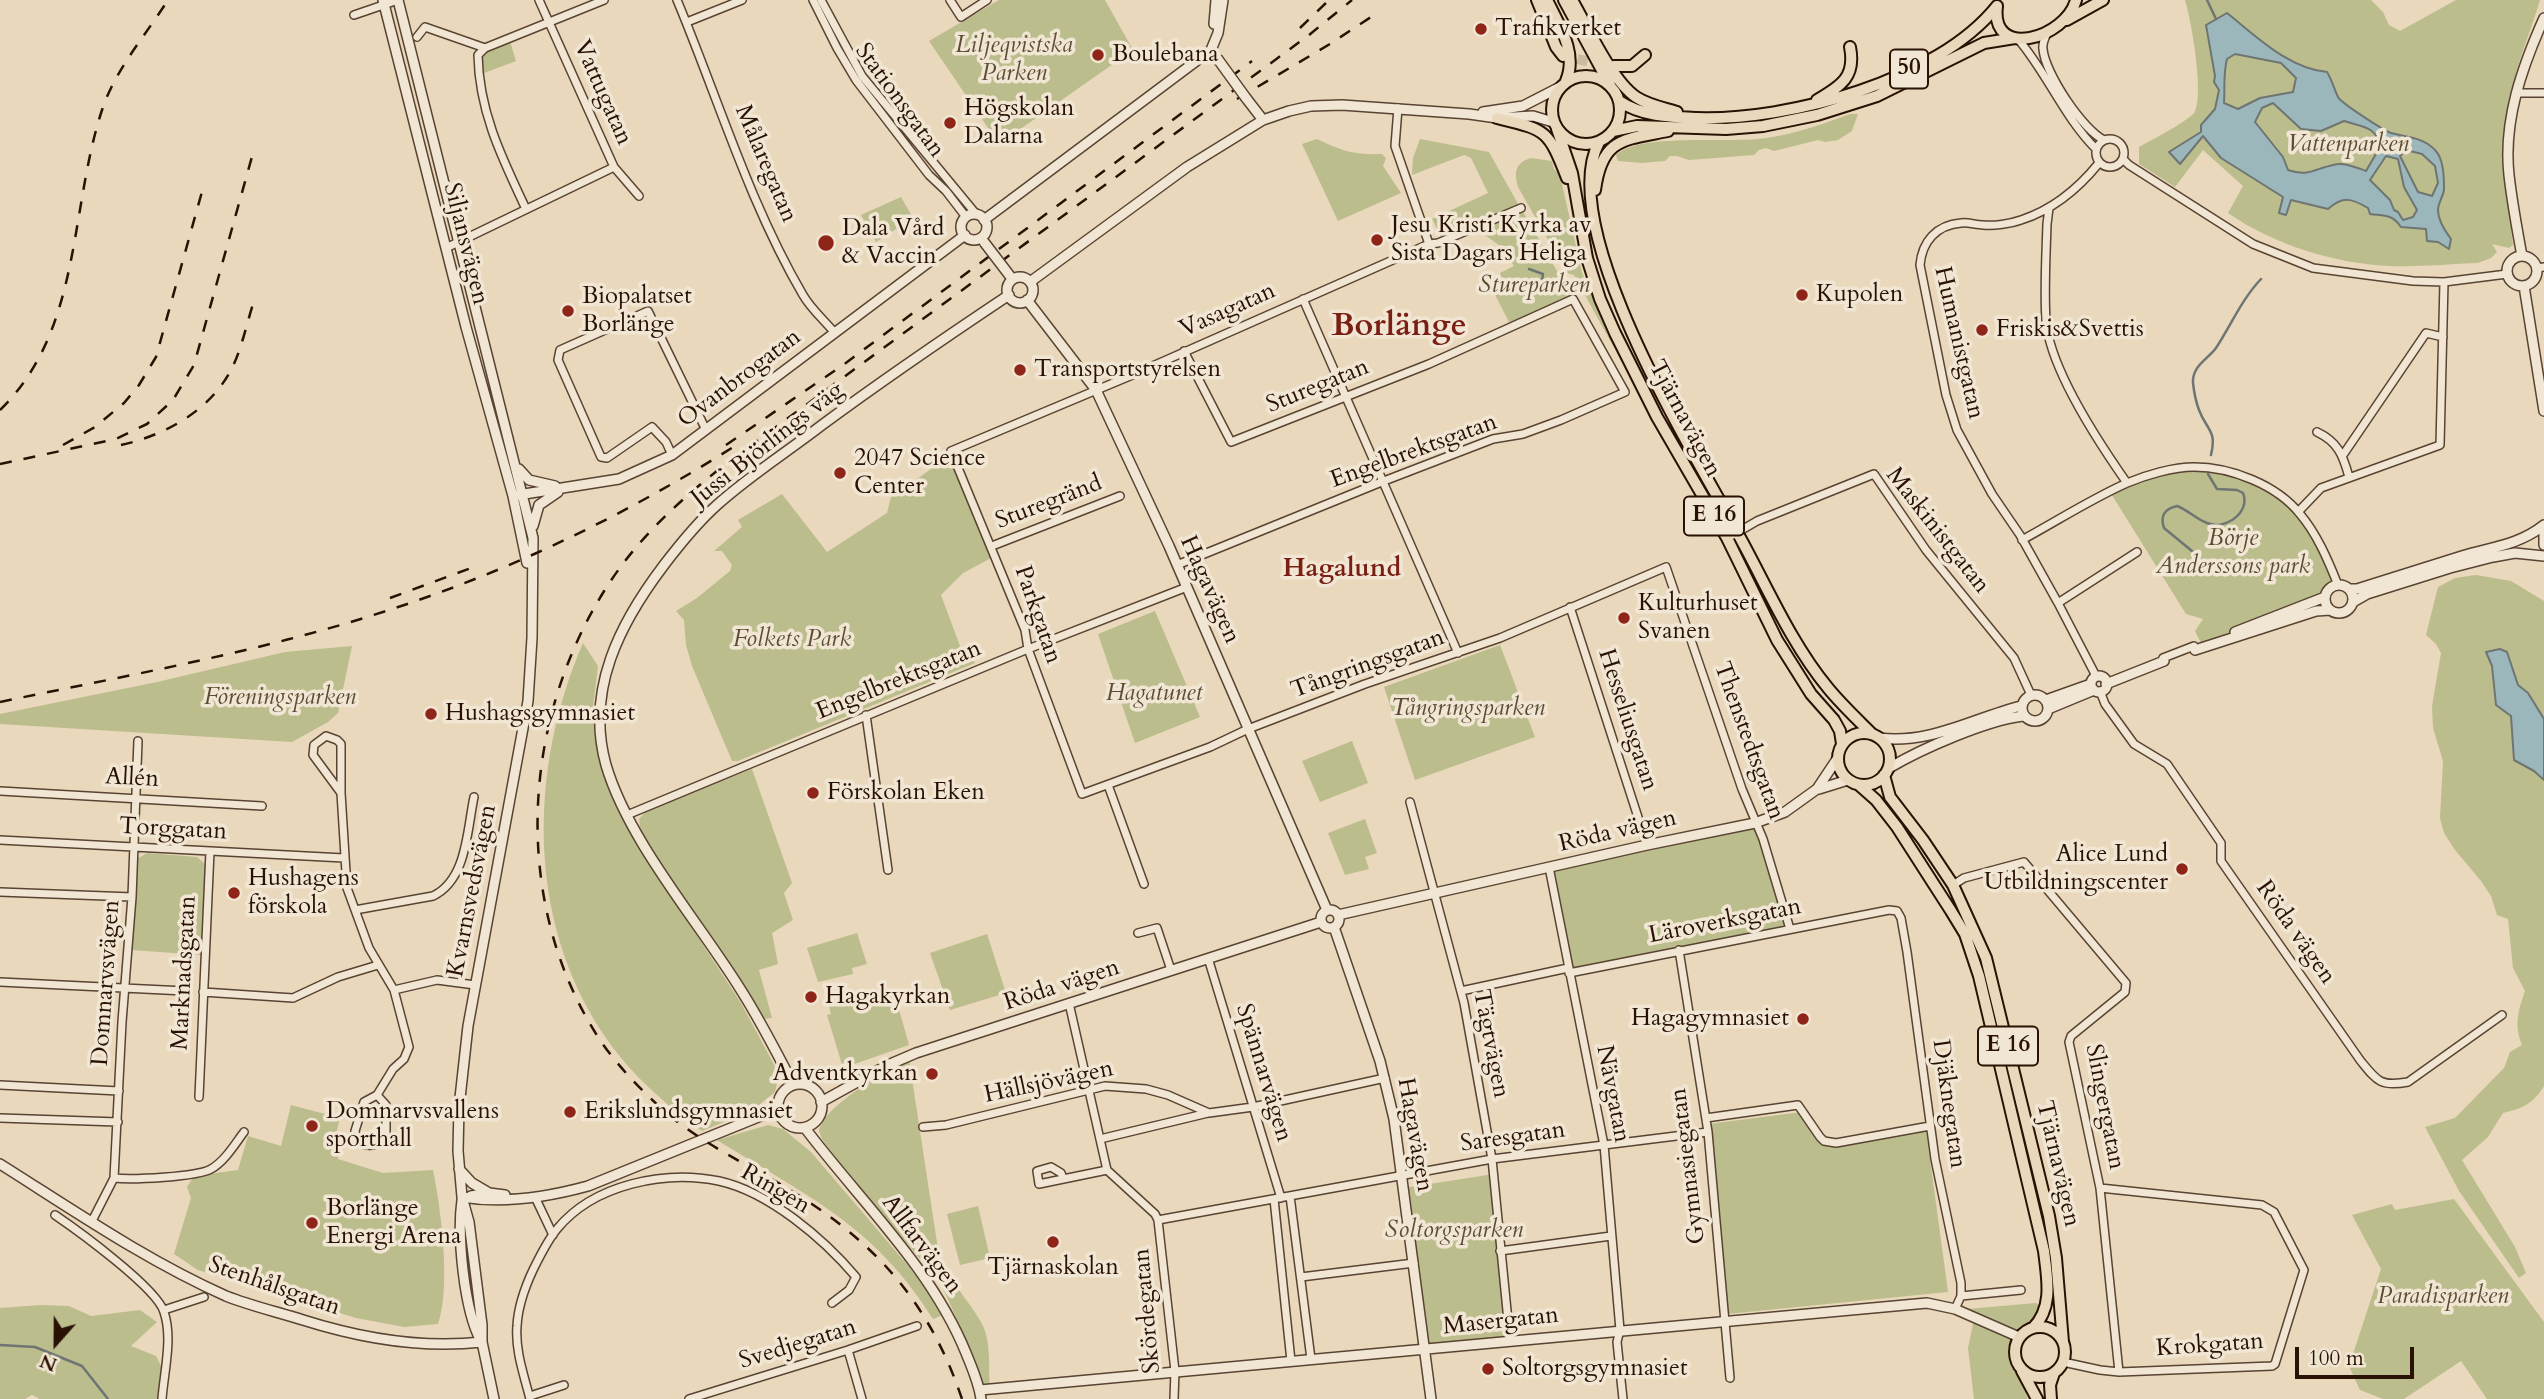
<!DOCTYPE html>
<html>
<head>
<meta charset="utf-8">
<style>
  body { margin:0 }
  #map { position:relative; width:2544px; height:1399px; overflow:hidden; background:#e9d8bb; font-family:Cardo,serif }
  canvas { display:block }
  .north { position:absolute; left:21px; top:1308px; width:70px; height:70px; -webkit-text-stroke:5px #f1e6d3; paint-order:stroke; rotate:201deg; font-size:19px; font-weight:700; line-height:28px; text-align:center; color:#291104 }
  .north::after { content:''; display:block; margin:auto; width:24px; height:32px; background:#291104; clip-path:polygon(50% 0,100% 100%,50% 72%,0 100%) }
  .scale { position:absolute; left:2295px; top:1347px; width:119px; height:32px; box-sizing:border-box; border:4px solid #291104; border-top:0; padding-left:9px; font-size:21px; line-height:24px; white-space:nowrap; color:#291104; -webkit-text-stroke:5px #f1e6d3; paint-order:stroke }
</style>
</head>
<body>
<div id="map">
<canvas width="2544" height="1399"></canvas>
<div class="north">N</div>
<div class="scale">100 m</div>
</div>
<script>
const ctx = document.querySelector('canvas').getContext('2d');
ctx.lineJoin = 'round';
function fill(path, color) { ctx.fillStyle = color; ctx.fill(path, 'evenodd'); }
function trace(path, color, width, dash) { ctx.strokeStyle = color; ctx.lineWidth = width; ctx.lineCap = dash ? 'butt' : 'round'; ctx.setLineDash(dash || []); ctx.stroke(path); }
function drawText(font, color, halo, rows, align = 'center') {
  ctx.font = font + ' Cardo,serif'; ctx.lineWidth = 7; ctx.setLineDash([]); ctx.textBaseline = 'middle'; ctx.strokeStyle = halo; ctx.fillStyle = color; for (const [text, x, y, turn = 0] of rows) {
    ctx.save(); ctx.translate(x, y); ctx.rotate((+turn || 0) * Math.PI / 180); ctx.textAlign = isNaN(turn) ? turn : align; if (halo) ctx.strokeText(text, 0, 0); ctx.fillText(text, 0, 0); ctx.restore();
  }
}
fill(new Path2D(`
  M999,0h106l28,50 -134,94 -70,-103z
  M2185,0h186l12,12 6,13 11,6 56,-31h84c-9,31 -23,62 -29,93 -11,49 -3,103 2,152l-4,3 -17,-4 5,8 -6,6 -13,5c-29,1 -58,4 -87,3 -55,-2 -117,-21 -163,-53l15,-27 -40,-36 -28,37 -36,-23v-17c11,-6 49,-26 55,-34 11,-16 -3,-94 -9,-113z
  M509,38l7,23 -37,14 -1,-20z
  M1850,114h8l-6,17 -14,9 -13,2 -7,-2 -44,11 -8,-3 -7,2 -5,5 -65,5 -12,-4h-7l-5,5 -23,2 -24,-2 -2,-6c24,-23 114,-11 150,-17 29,-4 57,-14 84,-24z
  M1317,139c25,12 37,16 65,15l4,4 -3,8 18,27 -63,28 -36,-77z
  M1420,139l69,13 29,52 -1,3 -75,32 -10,-20 56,-26 -17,-35 -7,-3 -52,20 1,-17z
  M1531,158l21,3 2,8 6,6 22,98 27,60 26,53 -61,-111 -7,-2 -49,-86c-4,-15 -3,-24 13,-29z
  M901,197l12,21 -37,24 -15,-27z
  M1521,208l52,91 -62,27 -24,-47 5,-3 2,3 7,-3 -1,-3 14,-7 -14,-20 -26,-19z
  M951,451l44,105 -32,17 -22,22 19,51 15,17 -237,98h-6l-40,-95 -6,-21 -2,-25 -8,-9 21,-13 33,-27 2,-6 -10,-14h-8l28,-24 -4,-7 44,-26 45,58 60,-39 4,-16 43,-30z
  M2193,467l54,11 52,33 39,74 -9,4 -4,8 -124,46 -6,-12 8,-12 -17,-5 -76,-122 17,-9z
  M2476,575l35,6 33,20v485c-11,18 -21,22 -41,27l-15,24 -26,23 53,87 11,26 -7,5 -60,-87 -34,-64 30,-9 49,-50 6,-16 12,-7c-8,-20 -4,-34 3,-54l-12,-23 -5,-49 -11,-4 -6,-19 -10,-15 -26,-31 -11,-17 -4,-15 3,-57 -10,-33 -1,-22 9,-53 -5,-9 -10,-9 12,-48 17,-9z
  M1155,611l45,106 -65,26 -37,-109z
  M583,643l15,23 -6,49 12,63 28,58 109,167 38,71 -4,18 -22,18 -51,21c-37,-27 -72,-57 -98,-96 -78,-115 -75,-268 -21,-392z
  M1500,645l35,92 -120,43 -31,-93z
  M352,646l-14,67 -10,9 -36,20 -292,-18v-10l157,-32 128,-30z
  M1352,741l16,42 -48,19 -18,-41z
  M752,769l40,114 -8,10 9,27 -21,13 6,31 -19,6 13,48 -9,1 -122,-183 -2,-17 8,-9z
  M1365,819l12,34 -12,4 4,12 -24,6 -17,-42z
  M1755,823l35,106 -221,44 -20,-106z
  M147,853l50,4 8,7 -4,91 -69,-5 5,-91z
  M857,933l10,31 -15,4 1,6 -35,8 -11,-34z
  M987,934l19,59 -56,17 -20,-57z
  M893,988l16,57 -66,23 -16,-53 4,-1 -2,-7z
  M909,1059l30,197c11,26 28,42 42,66 11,19 7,45 9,66l-10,-2 -13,-45 -27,-59 -91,-106 -27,-37 -3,-8c5,-26 67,-59 90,-72z
  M291,1105l49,13 -7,28 7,3 -2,10 45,14 50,-3c8,39 18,117 5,154l-34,3 -48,-9 -158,-48 -24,-16 17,-56 -4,-11 7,-11 44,-6 10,-34 33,10z
  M1802,1112l21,29 14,2 89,-13 22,162 -221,22 -19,-190z
  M768,1125l15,4 28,23 111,130 21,33 -10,4c-59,-94 -126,-123 -216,-179z
  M1494,1174l16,167 -85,9 -21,-162z
  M2454,1199l90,123v77h-57l-26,-38 -57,38h-21l-23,-9 -11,-24 32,-97 -29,-54 40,-11 3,6z
  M978,1206l12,52 -30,7 -13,-51z
  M2036,1303l7,5c-16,29 -33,16 -31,59l6,6 10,26h-54l-6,-51 6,-29 -7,-10z
  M40,1305l29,1 22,10 49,-6 17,12 -26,24 25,10 7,14 -3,29h-120l-8,-4 -7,4h-25v-91z`), '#bbbd8d');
const water = new Path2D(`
  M2227,13c29,23 62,56 100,59 5,8 7,17 11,25 3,6 45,33 53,36 15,4 32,4 44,17 9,9 9,28 9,40 -1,7 -6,13 -6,20 0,11 7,21 13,29l-2,10 -11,-7 -11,-1 -1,-12 -25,-2c-9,-13 -16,-11 -31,-13l-2,-6c-17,-10 -25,-12 -40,1l-37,-9 -5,15 -7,-2 4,-16 -62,-39 -18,-22 -23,28 -11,-12 32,-20v-7l14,-16 4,-19 -5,-8 1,-6 -9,-51zM2235,54l46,9 15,15 -3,14 -33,6 -22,11 -14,-6c1,-15 -1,-29 3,-44zM2273,103l28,26 20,2 23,-10c18,6 33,5 36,26l-14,24c-11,-4 -22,-9 -33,-6 -19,4 -25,12 -45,5l-5,-13 -28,-35 7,-14zM2406,150l16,4 13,12 3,17 -6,13 -14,-4 -18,-36zM2386,156l12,3 6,28 13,23 -4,7 -10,3 -5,-8 -4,-2 -4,-10 -20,-20z
  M2500,649l7,3 11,33 10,8 16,26v61l-10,-9 -20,-11 -3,-44 -15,-11 -4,-39 -6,-14z`);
fill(water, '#9cb7bb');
trace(water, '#6e7572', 2);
trace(new Path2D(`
  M2207,0l9,19
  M1529,269l14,5 -1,7 4,5
  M2211,455c6,-25 -4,-24 -12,-45 -3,-8 -5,-18 -6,-27 -1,-17 14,-23 23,-35 15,-23 26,-49 45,-69
  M2198,556l-34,-28c-4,-12 0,-19 13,-22 11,4 19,13 30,17 18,8 44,-11 36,-30l-6,-3 -20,-1 -9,-15
  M0,1345l35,2 47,19 26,33`), '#6e7572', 2.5);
trace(new Path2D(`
  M1563,56l42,9`), '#ccbaa0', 10, [10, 5]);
const minor = new Path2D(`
  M539,0l75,167 25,29
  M677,0c41,98 72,203 126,295 8,14 21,25 31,37
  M813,0l24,48 19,32 73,95 17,16 20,26
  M821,0l41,76 114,138
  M950,0l11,17 26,-17
  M354,15l44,-15
  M687,22l55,-22
  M2047,33c-2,5 -5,10 -4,16 2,24 40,81 61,91
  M417,37l8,-10 60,21 119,-48
  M2018,39c29,34 46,78 78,110
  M485,48l-7,7c1,57 24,103 48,154
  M2516,93h28
  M1398,108l-3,38 34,98
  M2096 153a14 14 0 1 1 28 0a14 14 0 1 1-28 0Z
  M2123,159l6,6 124,79 60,24 100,13 31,1 63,-8
  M1521,208l-83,35 -9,1 -299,132 -179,75 74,179 3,19 54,145 128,-47 38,-18 117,-45 135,-46 166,-71 76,222 21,50 27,90
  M2049,208l-2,16c-1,32 -3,65 -1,97 4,48 53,122 81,162
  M446,248l168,-81
  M2537,268l7,-1
  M1303,299l155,354
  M2317,432c21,10 26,23 32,45
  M672,455l-6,-13 -14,-15 -45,31 -6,-1 -43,-97 2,-10 88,-39 58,119
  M2343,455l83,-122 17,4
  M2299,511l22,-23 119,-43 4,-163
  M1733,535l24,-14 117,-47 52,76 88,108 17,37
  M2022,540c35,-19 69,-41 105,-57 19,-8 46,-16 67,-16 37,0 83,18 106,47 17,20 28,46 38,71
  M992,546l128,-50
  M1177,565l207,-84 109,-42 30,-5 38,-14 64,-28 -52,-93 -144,65 -198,78 -47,-91
  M2058,603l79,-51
  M1570,607l77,238
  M2163,658l31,-12
  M2096,676l-38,-73 -38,-68 -28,-41 -35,-64 -11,-35 -26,-130c2,-23 16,-40 41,-42 7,-1 15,2 22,2 11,1 27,-1 38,-5 31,-10 57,-31 78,-57
  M2100,691l5,13 29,40 33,20 54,79v18l139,199c17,21 20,27 48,22l94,-67
  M866,715l22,155
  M326,736l11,4 4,4v49l-28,-38 1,-10z
  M1108,785l36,99
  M0,791l262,15
  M341,793l6,95 22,60 25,42 15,57 -5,12 -11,10 -16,26 -13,7 -9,29 2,11c10,5 17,4 26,-1l3,-8v-28l-9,-10
  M1410,802l54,201 28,156 18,182
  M627,815l401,-166 159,-62
  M0,840l344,18
  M1549,867l55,278 16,185 -3,12 6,57
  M1953,885l11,-7 60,-16 102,121 -1,9 -54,44 -2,6 31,146 19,184
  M0,892l132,5
  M355,910l78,-14c34,-16 34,-66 41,-99
  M1138,933l19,-5 14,42
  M1679,950l29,182 22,246
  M1208,958l73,240
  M1569,973l320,-63 8,1 4,7 6,34 28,207 26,124v13l-6,13
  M0,982l185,9
  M394,990l43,-10 38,5
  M1461,991l107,-23
  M203,992l90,6 45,-21 40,-12
  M1069,1003l38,167 48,44 3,6 17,151 -1,28
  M0,1085l119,6
  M199,1097l11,-246
  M0,1118l118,4
  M1706,1118l92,-13 22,32 4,4 12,2 94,-17
  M923,1127l23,-2 159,-39 41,3 22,6 41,18 44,-6 132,-29
  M1100,1139l108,-26
  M114,1178c18,2 83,-1 97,-9 14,-8 24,-25 33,-37
  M1063,1178l-2,-5 -10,-6 -14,4 2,13 68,-14
  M1290,1196l21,163
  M535,1197l18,38
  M1274,1199l17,162
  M55,1215c22,15 102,73 109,97 9,26 0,60 -2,87
  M1158,1220l334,-61 216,-27
  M92,1221l22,-43 8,-156 10,-125 6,-156
  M1500,1251l111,-15
  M1301,1277l113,-14
  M1961,1296l60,-6
  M164,1310l40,-13
  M848,1350l14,49
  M2063,1362l37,8 19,2 153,-6 3,-2 29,-94 -30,-58 -12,-7 -162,-17
  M530,1396l34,-11
  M530,1399c-6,-24 -15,-48 -13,-73 1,-19 8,-39 16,-56 7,-14 14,-29 24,-41 37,-45 108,-59 162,-48 50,11 105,58 137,96l-7,13 -17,13
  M689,1399l159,-49 69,-24`);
const tertiary = new Path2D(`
  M383,0l83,327 47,169 14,67
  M398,0l135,538 -1,100 -4,63 -60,325 -9,81 -1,44 4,46 7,25 13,103v17l12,57
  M1214,24l2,-24
  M1246,98l17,22
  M1483,112l40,-6 37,-19
  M961 227a13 13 0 1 1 26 0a13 13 0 1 1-26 0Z
  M984,220l227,-170 7,-17 5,-33
  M2522,256c-5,-27 -10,-54 -13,-81 -6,-54 13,-108 35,-157
  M2507 271a15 15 0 1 1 30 0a15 15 0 1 1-30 0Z
  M1007 290a13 13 0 1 1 26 0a13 13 0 1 1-26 0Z
  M1030,282l157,-115 76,-47 26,-9 22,-5 31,-1 127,9 28,4 36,-2 20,6
  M2524,286l20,125
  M1027,300l69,90 73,156 158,364
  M519,469l10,11 26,6
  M518,495l101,-16 53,-24 293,-220
  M533,526l6,-21 19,-13
  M2544,528v17
  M2325 599a14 14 0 1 1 28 0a14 14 0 1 1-28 0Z
  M2349,589h8c35,-11 70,-22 105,-33 30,-9 57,-11 82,-31
  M2353,602l14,-8 83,-26 43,-11 22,-4 29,3
  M2235,632l90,-35
  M2195,650l121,-39 14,-1
  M2091 684a8 8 0 1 1 16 0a8 8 0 1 1-16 0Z
  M2106,684l58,-23
  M2022 708a13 13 0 1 1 26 0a13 13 0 1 1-26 0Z
  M2046,700l45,-16
  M2048,709l46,-19
  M1879,738c50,7 94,-20 142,-32
  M1889,768c32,-19 98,-48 134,-52
  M1819,789l29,-9
  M1321 919a9 9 0 1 1 18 0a9 9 0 1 1-18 0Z
  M1338,915l309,-70 108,-22 30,-11 32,-23 20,-30
  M1334,927l46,134 14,58 37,280
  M793,1084c-17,-33 -34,-66 -54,-97 -42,-67 -111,-147 -133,-222 -21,-75 14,-142 58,-200 16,-21 33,-42 53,-60 32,-29 70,-53 105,-80 61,-45 124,-88 187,-130
  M778 1106a22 22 0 1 1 44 0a22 22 0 1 1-44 0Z
  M821,1102l67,-37 28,-12 405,-131
  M805,1128c55,73 126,139 161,225 6,15 13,30 15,46
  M0,1164c73,46 147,97 226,132 25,10 52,16 77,24 57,18 118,29 179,22
  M459,1169l13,14 17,10
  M471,1196l18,-3 16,2
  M462,1197c42,7 86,0 126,-11l190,-77
  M462,1200c-5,36 2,110 19,141
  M980,1390l947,-87 28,6 64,28`);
const trunk = new Path2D(`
  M1537,0l19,47 7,9
  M1547,0c12,25 31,53 19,81
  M1564,0l46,85
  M1572,0c15,26 40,81 64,97 12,8 28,11 41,15
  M1997,6c-7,55 69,32 79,-6
  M2067,20l36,-20
  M1614,66h18l13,-11
  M1552 110a34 34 0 1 1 68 0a34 34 0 1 1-68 0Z
  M1817,100c24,-14 39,-23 33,-53
  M1619,101c22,15 50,16 77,17 93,3 241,-37 301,-112
  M1497,118c49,12 51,11 70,60
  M1557,129l15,44 15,85 13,41 15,34 42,84 70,121 50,102 34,54 23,26 6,11 2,13
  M1613,131l24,-5 89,3 37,-3 54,-11 60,-19 107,-53 31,-5
  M1599,142c-45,86 95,310 138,390 29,52 53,110 91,156 13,16 29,31 44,46
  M1595,190c7,-52 28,-50 73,-59
  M1838 759a26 26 0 1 1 52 0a26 26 0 1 1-52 0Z
  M1884,775l6,22 33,43 30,45 33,73 63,258 7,42 7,84
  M1859,785l17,15 21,27 54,84 14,23 14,42 65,275c3,26 10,56 -11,77
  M2015 1352a25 25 0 1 1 50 0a25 25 0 1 1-50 0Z
  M2022,1371l15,28
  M2051,1399l-1,-14 4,-12`);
trace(minor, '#594332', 10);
trace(tertiary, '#594332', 12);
trace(trunk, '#291104', 14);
trace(minor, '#f1e6d3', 7);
trace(tertiary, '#f1e6d3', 9);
trace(trunk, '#e9d8bb', 10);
trace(new Path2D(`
  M1300,28l29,-28
  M1237,99l93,-55 47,-31
  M0,410c82,-80 69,-199 102,-300 13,-40 43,-74 66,-110
  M63,445l32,-18 29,-24 15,-18 17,-28 47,-169
  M121,445c45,-10 90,-35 111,-77 10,-20 15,-46 22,-67
  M726,445l117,-80 409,-304
  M0,464l116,-25 31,-15 26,-24 21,-35 59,-212
  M390,598l81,-30
  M0,702c129,-27 260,-50 386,-91 124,-40 242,-97 352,-167
  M962,1399c-35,-104 -94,-164 -187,-218 -39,-22 -81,-43 -114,-73 -23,-21 -46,-45 -63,-71 -87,-136 -77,-318 10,-452 31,-48 74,-87 119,-122l582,-428 43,-35`), '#291104', 2.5, [12, 12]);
const tertiaryBridge = new Path2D(`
  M1217,58l29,40
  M984,242l26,34`);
trace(tertiaryBridge, '#594332', 12, []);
trace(tertiaryBridge, '#f1e6d3', 9);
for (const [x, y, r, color] of [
  [1481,29,7,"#8f2418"],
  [1098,55,7,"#8f2418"],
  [950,123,7,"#8f2418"],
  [1377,240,7,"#8f2418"],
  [826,243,9,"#8f2418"],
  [1802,295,7,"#8f2418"],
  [568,311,7,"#8f2418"],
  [1982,330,7,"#8f2418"],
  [1020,370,7,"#8f2418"],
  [840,473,7,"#8f2418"],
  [1624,618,7,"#8f2418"],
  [431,714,7,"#8f2418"],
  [813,793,7,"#8f2418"],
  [2182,869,7,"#8f2418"],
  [234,893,7,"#8f2418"],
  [811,997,7,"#8f2418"],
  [1803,1019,7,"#8f2418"],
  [932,1074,7,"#8f2418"],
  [570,1112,7,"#8f2418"],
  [312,1126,7,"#8f2418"],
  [312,1223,7,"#8f2418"],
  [1053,1242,7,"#8f2418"],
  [1488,1369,7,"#8f2418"]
]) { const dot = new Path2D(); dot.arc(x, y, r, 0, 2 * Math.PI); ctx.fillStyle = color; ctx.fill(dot); trace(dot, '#f1e6d3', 2.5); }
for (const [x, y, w] of [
  [1909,69,38],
  [1714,516,60],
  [2008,1046,60]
]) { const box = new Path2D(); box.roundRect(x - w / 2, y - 19.5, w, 39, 5); ctx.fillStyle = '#f1e6d3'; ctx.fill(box); trace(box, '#291104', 2); }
drawText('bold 23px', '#291104', null, [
  ["50",1909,69],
  ["E 16",1714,516],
  ["E 16",2008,1046]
]);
drawText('24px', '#291104', '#f1e6d3', [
  ["Trafikverket",1495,29],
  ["Boulebana",1112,55],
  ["Högskolan",964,109],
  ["Dalarna",964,137],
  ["Jesu Kristi Kyrka av",1391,226],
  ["Sista Dagars Heliga",1391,254],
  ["Dala Vård",842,229],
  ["& Vaccin",842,257],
  ["Kupolen",1816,295],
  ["Biopalatset",582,297],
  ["Borlänge",582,325],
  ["Friskis&Svettis",1996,330],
  ["Transportstyrelsen",1034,370],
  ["2047 Science",854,459],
  ["Center",854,487],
  ["Kulturhuset",1638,604],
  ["Svanen",1638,632],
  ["Hushagsgymnasiet",445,714],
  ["Förskolan Eken",827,793],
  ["Alice Lund",2168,855,"right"],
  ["Utbildningscenter",2168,883,"right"],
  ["Hushagens",248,879],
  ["förskola",248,907],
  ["Hagakyrkan",825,997],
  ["Hagagymnasiet",1789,1019,"right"],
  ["Adventkyrkan",918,1074,"right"],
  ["Domnarvsvallens",326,1112],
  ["sporthall",326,1140],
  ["Erikslundsgymnasiet",584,1112],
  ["Borlänge",326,1209],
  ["Energi Arena",326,1237],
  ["Tjärnaskolan",1053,1268,"center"],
  ["Soltorgsgymnasiet",1502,1369]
], 'left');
drawText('italic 24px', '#5c4d34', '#f1e6d3', [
  ["Liljeqvistska",1014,46],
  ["Parken",1014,74],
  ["Vattenparken",2348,145],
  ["Stureparken",1534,286],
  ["Börje",2233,539],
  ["Anderssons park",2233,567],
  ["Folkets Park",792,640],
  ["Hagatunet",1154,694],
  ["Föreningsparken",280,698],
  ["Tångringsparken",1468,709],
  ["Soltorgsparken",1454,1231],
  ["Paradisparken",2443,1297]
]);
drawText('24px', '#291104', '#f1e6d3', [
  ["Vattugatan",602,93,66],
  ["Stationsgatan",899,101,54],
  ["Målaregatan",765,164,67],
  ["Siljansvägen",465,244,76],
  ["Vasagatan",1228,311,-24],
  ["Humanistgatan",1958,343,77],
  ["Ovanbrogatan",740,379,-37],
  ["Sturegatan",1318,387,-22],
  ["Tjärnavägen",1684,419,62],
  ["Jussi Björlings väg",768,445,-38],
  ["Engelbrektsgatan",1414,452,-20],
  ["Sturegränd",1049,503,-21],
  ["Maskinistgatan",1937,531,52],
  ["Hagavägen",1209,590,66],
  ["Parkgatan",1037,615,71],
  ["Tångringsgatan",1368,665,-20],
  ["Engelbrektsgatan",899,681,-22],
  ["Hesseliusgatan",1627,720,72],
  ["Thenstedtsgatan",1748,741,70],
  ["Allén",132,779,3],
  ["Torggatan",173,830,3],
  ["Röda vägen",1618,832,-13],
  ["Kvarnsvedsvägen",473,891,-79],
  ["Läroverksgatan",1725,922,-11],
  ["Röda vägen",2295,933,55],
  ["Marknadsgatan",185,973,-87],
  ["Domnarvsvägen",107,983,-86],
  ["Röda vägen",1062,986,-18],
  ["Tägtvägen",1490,1044,79],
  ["Spännarvägen",1263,1073,73],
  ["Hällsjövägen",1049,1083,-12],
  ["Nävgatan",1612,1094,79],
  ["Djäknegatan",1948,1104,82],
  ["Slingergatan",2104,1107,79],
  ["Hagavägen",1414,1135,80],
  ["Saresgatan",1513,1138,-8],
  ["Tjärnavägen",2057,1164,77],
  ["Gymnasiegatan",1689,1166,-97],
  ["Ringen",775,1190,30],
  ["Allfarvägen",921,1245,53],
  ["Stenhålsgatan",274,1287,19],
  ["Skördegatan",1148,1311,-95],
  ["Masergatan",1501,1322,-6],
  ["Svedjegatan",798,1345,-17],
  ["Krokgatan",2210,1346,-4]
]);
drawText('bold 26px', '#7a1f14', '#f1e6d3', [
  ["Hagalund",1342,570]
]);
drawText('bold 32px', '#7a1f14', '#f1e6d3', [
  ["Borlänge",1399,328]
]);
</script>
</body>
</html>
